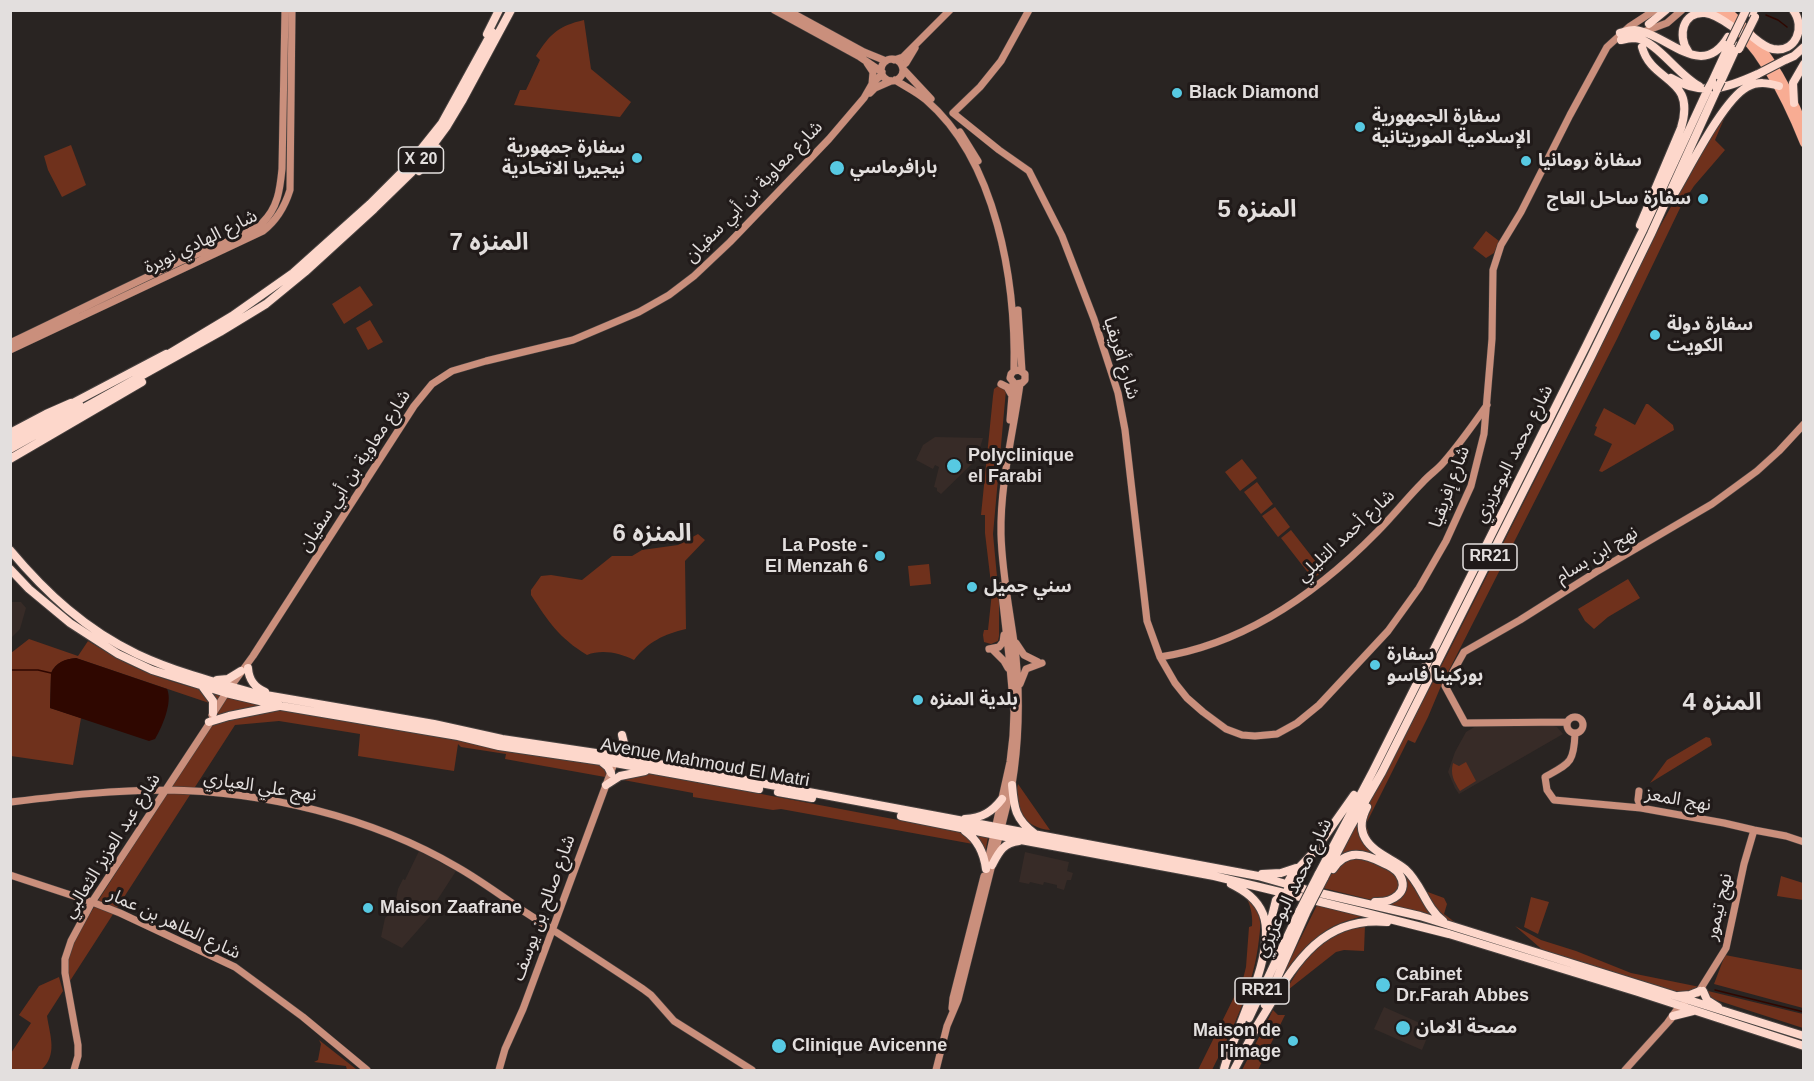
<!DOCTYPE html>
<html>
<head>
<meta charset="utf-8">
<style>
  body { margin:0 }
  #map { position:relative; width:1814px; height:1081px; overflow:hidden; background:#292422; font-family:Helvetica,sans-serif }
  canvas { display:block }
  .frame { position:absolute; inset:0; border:12px solid #e3dfde; pointer-events:none }
</style>
</head>
<body>
<div id="map">
<canvas width="1814" height="1081"></canvas>
<div class="frame"></div>
</div>
<script>
const ctx = document.querySelector('canvas').getContext('2d');
ctx.lineJoin = 'round';
function fill(path, color) { ctx.fillStyle = color; ctx.fill(path, 'evenodd'); }
function trace(path, color, width, dash) { ctx.strokeStyle = color; ctx.lineWidth = width; ctx.lineCap = dash ? 'butt' : 'round'; ctx.setLineDash(dash || []); ctx.stroke(path); }
function drawText(font, color, halo, rows, align = 'center') {
  ctx.font = font + ' Helvetica,"Noto Sans Arabic",sans-serif'; ctx.lineWidth = 6; ctx.setLineDash([]); ctx.textBaseline = 'middle'; ctx.strokeStyle = halo; ctx.fillStyle = color; for (const [text, x, y, turn = 0] of rows) {
    ctx.save(); ctx.translate(x, y); ctx.rotate((+turn || 0) * Math.PI / 180); ctx.textAlign = isNaN(turn) ? turn : align; if (halo) ctx.strokeText(text, 0, 0); ctx.fillText(text, 0, 0); ctx.restore();
  }
}
fill(new Path2D(`
  M935,437l48,1 -7,22 -35,34 -4,-3v-3l-3,-1 5,-20 -4,-2 -2,4 -17,-9 7,-15z
  M11,602h10l5,6 -6,21 -9,9z
  M1550,725l7,2 6,7 -104,60 -4,-6 -7,-16 7,-20 11,-20 10,-6z
  M419,851l37,20 -22,34h-5l-1,6 5,2 -31,35 -21,-11 4,-19 7,-7 -6,-1 1,-9 9,-1 2,-11 5,-10 2,1z
  M1025,852l44,10 -2,9 6,2 -2,7h-4l-3,10 -7,-2v-3l-13,-3 -1,3 -13,-3 -1,2 -10,-2z
  M1384,1007l47,21 -9,22 -48,-21z`), '#372b27');
fill(new Path2D(`
  M584,20l7,49 40,33 -11,15 -106,-12 6,-15h6l14,-30 -4,-4c14,-22 22,-30 48,-36z
  M1727,112l-12,28 10,10 -31,36 -13,20 -64,133 -176,347 -13,31 -13,26 -7,-3 -42,84 5,17 8,7 20,11 11,11 15,21 19,7 3,6 -3,10 16,12 -72,-22 -65,-16 36,-75 46,-78 43,-82 91,-181 104,-215 54,-97z
  M71,145l15,40 -24,12 -14,-27 -4,-14z
  M1486,231l13,10 -5,12 -8,5 -13,-10z
  M360,286l13,19 -29,19 -12,-20z
  M370,320l13,22 -15,8 -12,-22z
  M998,386l5,1 3,3 -13,144 6,64v38l-1,5 -7,3 -7,-2 -1,-7 1,-5h4l4,-38 -7,-59v-18h-4l12,-119 1,-7z
  M1646,404h2l25,21 1,5 -72,42 -3,-1 13,-27 -18,-9 3,-8 -2,-1 9,-18 31,17z
  M1242,459l15,19 -17,13 -15,-19z
  M1257,482l16,22 -12,10 -17,-22z
  M1275,507l15,20 -12,10 -16,-21z
  M1291,530l32,41 -10,8 -32,-41z
  M698,534l7,6 -20,21 1,68c-22,5 -38,13 -52,31 -14,-7 -32,-11 -47,-5 -28,-17 -39,-34 -56,-60v-5l10,-14 10,-1 31,5 30,-24h20l10,-6 36,-5z
  M929,564l2,20 -21,2 -2,-20z
  M1628,579l12,19 -32,19 -14,12 -9,-8 -7,-12z
  M29,639l49,17 10,-15c20,12 41,25 63,33 25,10 51,16 77,22l373,68 7,6 -3,7 -100,-18 1,-5 -45,-7 -3,-3 -4,27 -96,-15 2,-22 -81,-13 -44,4 -167,259 -1,-20 5,-22 149,-235 -145,-49c-10,1 -21,5 -25,15l-1,35 31,10 -8,47 -62,-9v-103z
  M1706,737l4,1 2,7 -62,38 17,-23z
  M1466,762l10,19 -16,10c-6,-10 -10,-16 -7,-28l6,3z
  M643,773l13,1 332,63 -3,16 -12,-9 -192,-35 -8,1 -80,-13v-4l-75,-14z
  M1018,784l32,46c-25,-2 -39,-22 -32,-46z
  M1781,876l22,7v17l-26,-4z
  M1244,893c6,7 12,14 15,23 2,8 1,16 0,23 -5,47 -26,90 -47,131h-14l45,-91 3,-12 3,-40 3,-1c1,-13 -2,-22 -8,-33z
  M1531,897l18,5 -11,32 -14,-7z
  M1317,905l48,11c-40,8 -55,24 -76,57l-4,-3z
  M1365,925l-1,26 -20,-1 -8,2 -52,41 24,-38 25,-21z
  M1515,926l26,14 35,11 55,22 69,14 -16,7 -138,-41z
  M1725,955l78,15v38l-89,-24z
  M59,977l4,14 -16,25c3,20 11,39 -6,54h-30v-17l20,-30 -12,-8 20,-29z
  M1708,991l95,23v14l-90,-29 -4,-3z
  M1273,1010l5,5h7l-27,55h-16z
  M319,1040l37,29v1h-9l-1,-4 -32,-4 4,-2 3,-16z`), '#6f311c');
fill(new Path2D(`
  M76,658l91,31c6,13 -5,38 -12,50l-6,2 -99,-33 1,-35c5,-11 14,-14 25,-15z`), '#2f0700');
trace(new Path2D(`
  M1766,15l12,5 9,7
  M10,670h28l13,3
  M1715,990l89,22`), '#2f0700', 1.5);
const secondary = new Path2D(`
  M774,10l86,47 22,15
  M787,10l77,42 22,9
  M1029,10l-28,51 -21,26 -27,26 46,37 30,21 33,65 32,83 24,74 7,37 22,191 13,36 15,26 12,15 16,14 23,17 16,6 13,1 22,-2 20,-11 22,-18 69,-74 31,-43 27,-47 25,-55 13,-52 8,-95 1,-69 8,-25 20,-33 49,-97 37,-68 22,-20 26,-17
  M1643,32l24,-9 15,-13
  M881 70a11 11 0 1 1 22 0a11 11 0 1 1-22 0Z
  M894,60l9,-3 47,-47
  M867,63l6,9 -1,12
  M902,66l4,-3 9,-15
  M903,69l28,30
  M895,80c11,7 22,12 31,20 71,61 90,182 88,271l-3,3 -1,4 5,6 7,-1 3,-3v-6l-6,-4 -5,1
  M870,93l5,-5 16,-7
  M960,132l18,29
  M1018,310l4,61
  M10,343c61,-29 121,-59 182,-87 17,-7 59,-22 70,-33 16,-15 18,-34 20,-54l3,-159
  M10,350l253,-119c13,-10 22,-25 27,-41l2,-180
  M1001,384l6,3 4,7
  M1010,420l3,-37
  M1016,643l8,12 14,7
  M989,649l10,-2 4,-5 1,-7
  M993,650l11,11 4,7
  M1160,657c85,-13 158,-65 217,-125 16,-16 30,-34 46,-50 6,-7 14,-12 20,-19 16,-18 30,-38 44,-58
  M1020,684l6,-15 16,-6
  M212,715l14,-22 27,-37 161,-250 18,-22 20,-13 34,-10 87,-21 66,-28 30,-17 25,-19 36,-34 99,-103 35,-41 8,-14 10,-10
  M1567 725a8 8 0 1 1 16 0a8 8 0 1 1-16 0Z
  M1567,722l-102,1 -20,-37 19,-34 56,-32 76,-48 116,-68 45,-33 22,-20 25,-27
  M1575,733c-1,30 -5,30 -30,44l2,13 7,10 87,8 83,15 30,7 32,6 18,6
  M1639,791l-1,9 3,8
  M10,802c52,-6 103,-12 155,-12 98,1 207,27 292,77 23,13 46,30 68,45 40,26 79,51 118,77l8,6 23,26 78,49
  M987,865l23,-103 3,-26 1,-24 -5,-56 -8,-70
  M10,875l82,27 28,11 115,54 68,50 64,53
  M1698,993l28,-45 18,-84 10,-34
  M952,1008l1,-10 31,-122
  M1668,1022l10,-14 6,-4
  M74,1070l4,-14v-11l-13,-72v-14l6,-18 21,-39 121,-184
  M499,1070l6,-21 18,-40 93,-251
  M936,1070l11,-44 11,-26 54,-215c7,-43 8,-85 4,-128 -5,-41 -14,-81 -15,-123 -1,-50 12,-100 19,-150
  M1625,1070l46,-51`);
const primary = new Path2D(`
  M1716,10c43,35 68,83 88,133
  M1727,10c35,31 60,74 77,116`);
const highway = new Path2D(`
  M1752,14l2,-4
  M1649,24l17,-14
  M1620,33c4,-1 9,-3 14,-3 34,3 67,52 94,7
  M487,34l12,-24
  M1749,34c7,5 14,13 24,15 23,4 33,-22 20,-39
  M1621,40c4,-1 9,-2 14,-2 21,2 43,37 64,48
  M1688,51c-11,-15 -5,-40 17,-38 12,1 24,12 34,18
  M1785,60l9,-4 10,-9
  M1671,78c33,19 56,10 87,-4
  M1721,81l16,-35
  M1712,82l18,-39
  M1794,103l-1,-20 11,-19
  M419,171l18,-23
  M1674,194c15,-25 49,-94 73,-107 11,-6 21,-4 32,-1
  M1640,225l41,-97c16,-52 -29,-44 -39,-81
  M162,358l70,-42 61,-43 77,-69 36,-36 36,-45 50,-91
  M71,404l95,-50
  M10,433l36,-19 25,-11
  M10,442l69,-38
  M10,449l210,-117 46,-28 39,-32 69,-63 37,-36 19,-24 17,-23 15,-25 49,-91
  M10,459l132,-77
  M10,550c36,43 76,80 127,104 36,17 77,28 117,39l180,31 68,15 114,17 642,120 53,15 109,25 384,120
  M10,569l19,20 41,34 48,31 34,16 74,23 55,13 177,30 41,10 116,17 144,26
  M248,668c1,12 6,19 17,24
  M217,680l11,-1 13,-8
  M202,686l11,15v12
  M209,722l20,-6 50,-10
  M622,735l4,16 11,8
  M602,762l6,5 3,6
  M606,785l14,-9 25,-5
  M1012,785c2,23 3,34 23,49
  M778,792l34,6
  M1367,807c-5,10 -8,20 -2,31 8,15 28,21 40,31 17,15 20,38 38,52
  M901,816l120,24 193,36 148,36 87,22 189,58 166,54
  M965,819c17,-1 27,-7 37,-20
  M965,831c13,9 19,23 21,38
  M992,865c7,-13 11,-22 27,-24
  M1333,869c13,-20 31,-16 50,-6 5,2 12,5 16,11 12,18 -7,29 -24,28
  M1262,874l19,-1 15,-5
  M1318,875l55,-104 213,-425 56,-114 66,-143
  M1324,878l27,-52 31,-54 209,-415 60,-123 66,-145
  M1288,889l1,-9 3,-5 21,-22 41,-58
  M1269,928l7,-28 11,-9
  M1703,991l4,9 11,7
  M1678,996l12,-1 10,-4
  M1265,1005l41,-92
  M1673,1016l20,-5
  M1249,1018l51,-108
  M1255,1029c34,-53 59,-114 132,-107
  M1224,1069c10,-38 54,-117 39,-155 -6,-15 -18,-23 -32,-30
  M1234,1070l23,-44`);
trace(secondary, '#474240', 8);
trace(primary, '#474240', 9);
trace(highway, '#474240', 10);
trace(secondary, '#ca8f7c', 7);
trace(primary, '#f8ac93', 8);
trace(highway, '#fdd7cb', 8);
const highwayBridge = new Path2D(`
  M1730,43l16,-33
  M1739,49l16,-32
  M1758,74l27,-14
  M1708,89l4,-7
  M1717,89l4,-8
  M1300,910l18,-35
  M1306,913l18,-35`);
trace(highwayBridge, '#474240', 10, []);
trace(highwayBridge, '#fdd7cb', 8);
for (const [x, y, r, color] of [
  [1177,93,6,"#57c9e2"],
  [1360,127,6,"#57c9e2"],
  [637,158,6,"#57c9e2"],
  [1526,161,6,"#57c9e2"],
  [837,168,8,"#57c9e2"],
  [1703,199,6,"#57c9e2"],
  [1655,335,6,"#57c9e2"],
  [954,466,8,"#57c9e2"],
  [880,556,6,"#57c9e2"],
  [972,587,6,"#57c9e2"],
  [1375,665,6,"#57c9e2"],
  [918,700,6,"#57c9e2"],
  [368,908,6,"#57c9e2"],
  [1383,985,8,"#57c9e2"],
  [1403,1028,8,"#57c9e2"],
  [1293,1041,6,"#57c9e2"],
  [779,1046,8,"#57c9e2"]
]) { const dot = new Path2D(); dot.arc(x, y, r, 0, 2 * Math.PI); ctx.fillStyle = color; ctx.fill(dot); trace(dot, '#201a19', 2); }
for (const [x, y, w] of [
  [421,160,45],
  [1490,557,54],
  [1262,991,54]
]) { const box = new Path2D(); box.roundRect(x - w / 2, y - 13, w, 26, 4.5); ctx.fillStyle = '#201a19'; ctx.fill(box); trace(box, '#e3dfde', 1.5); }
drawText('bold 16px', '#e3dfde', null, [
  ["X 20",421,160],
  ["RR21",1490,557],
  ["RR21",1262,991]
]);
drawText('bold 18px', '#e3dfde', '#201a19', [
  ["Black Diamond",1189,93],
  ["سفارة الجمهورية",1372,117],
  ["الإسلامية الموريتانية",1372,138],
  ["سفارة جمهورية",625,148,"right"],
  ["نيجيريا الاتحادية",625,169,"right"],
  ["سفارة رومانيا",1538,161],
  ["بارافرماسي",850,168],
  ["سفارة ساحل العاج",1691,199,"right"],
  ["سفارة دولة",1667,325],
  ["الكويت",1667,346],
  ["Polyclinique",968,456],
  ["el Farabi",968,477],
  ["La Poste -",868,546,"right"],
  ["El Menzah 6",868,567,"right"],
  ["سني جميل",984,587],
  ["سفارة",1387,655],
  ["بوركينا فاسو",1387,676],
  ["بلدية المنزه",930,700],
  ["Maison Zaafrane",380,908],
  ["Cabinet",1396,975],
  ["Dr.Farah Abbes",1396,996],
  ["مصحة الامان",1416,1028],
  ["Maison de",1281,1031,"right"],
  ["l'image",1281,1052,"right"],
  ["Clinique Avicenne",792,1046]
], 'left');
drawText('18px', '#e3dfde', '#201a19', [
  ["شارع معاوية بن أبي سفيان",754,192,-46],
  ["شارع الهادي نويرة",201,242,-26],
  ["شارع أفريقيا",1121,358,73],
  ["شارع محمد البوعزيزي",1514,454,-63],
  ["شارع معاوية بن أبي سفيان",355,471,-57],
  ["شارع إفريقيا",1450,487,-70],
  ["شارع أحمد التليلي",1346,536,-43],
  ["نهج ابن بسام",1597,555,-31],
  ["Avenue Mahmoud El Matri",705,763,10],
  ["نهج علي العياري",260,787,9],
  ["نهج المعز",1678,800,10],
  ["شارع عبد العزيز الثعالبي",112,846,-58],
  ["شارع محمد البوعزيزي",1294,888,-64],
  ["نهج تيمور",1719,907,-77],
  ["شارع صالح بن يوسف",544,908,-70],
  ["شارع الطاهر بن عمار",174,924,25]
]);
drawText('bold 24px', '#e3dfde', '#201a19', [
  ["المنزه 5",1257,210],
  ["المنزه 7",489,243],
  ["المنزه 6",652,534],
  ["المنزه 4",1722,703]
]);
</script>
</body>
</html>
